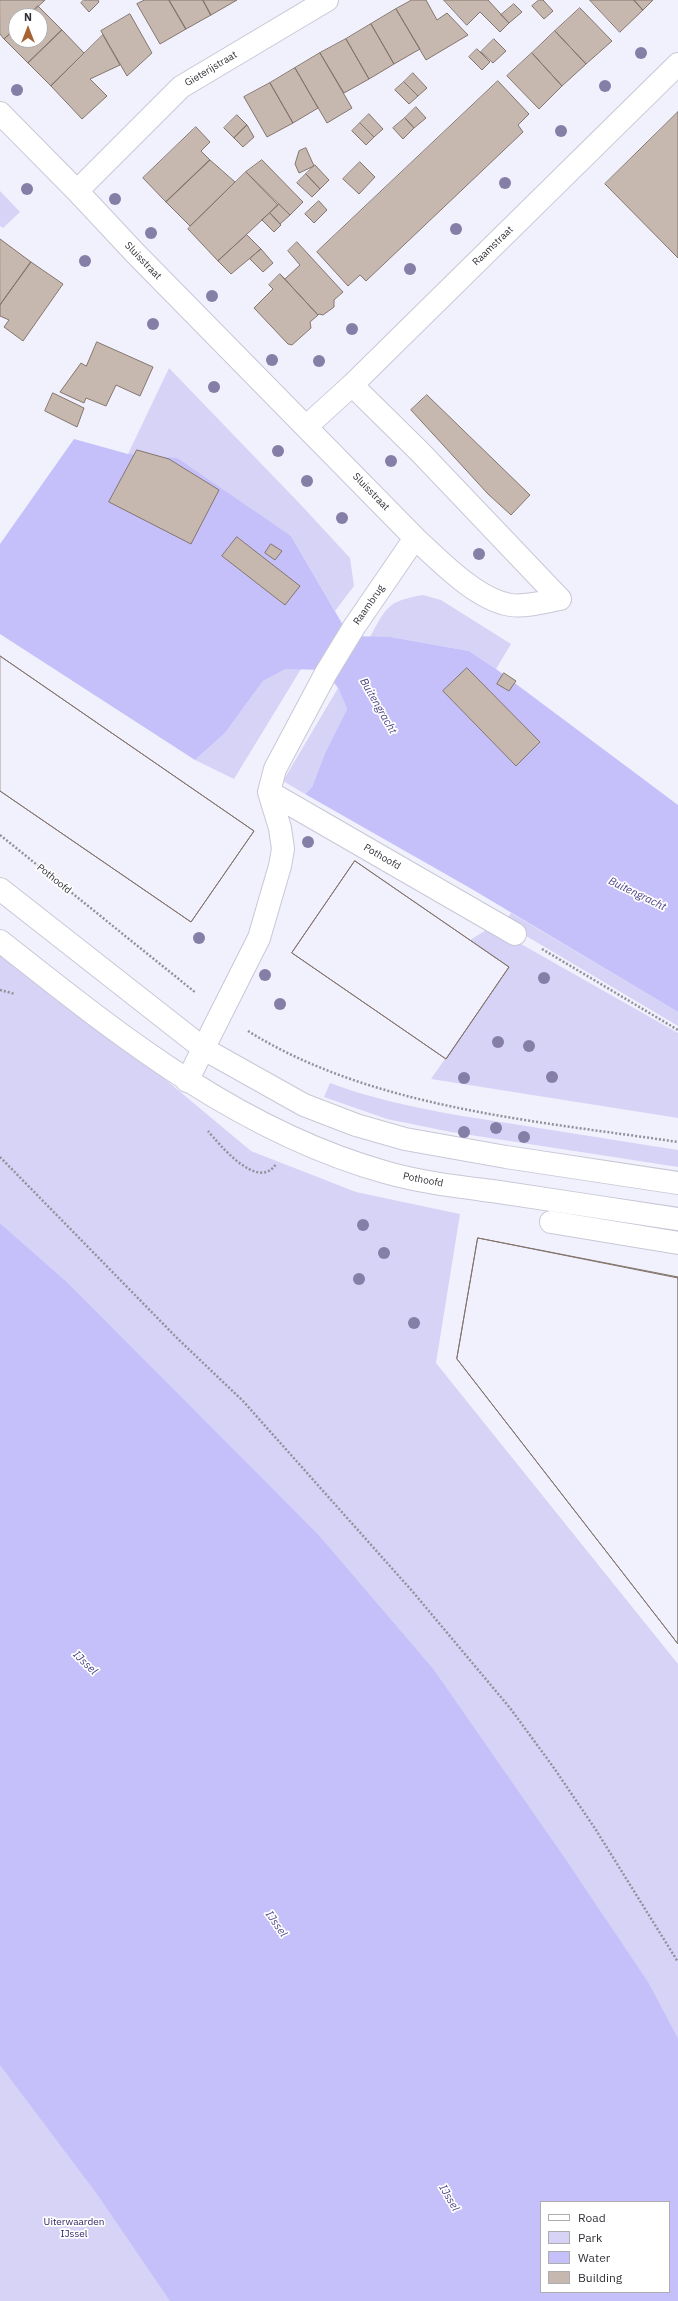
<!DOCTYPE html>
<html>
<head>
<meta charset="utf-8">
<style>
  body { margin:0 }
  #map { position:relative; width:678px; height:2301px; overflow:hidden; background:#f1f1fd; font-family:"IBM Plex Sans",sans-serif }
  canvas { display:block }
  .legend { position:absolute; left:540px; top:2201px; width:130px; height:92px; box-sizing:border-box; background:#fff; border:1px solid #adadaf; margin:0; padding:5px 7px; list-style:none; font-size:12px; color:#313137 }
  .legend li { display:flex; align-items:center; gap:8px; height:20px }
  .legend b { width:20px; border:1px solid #adadaf }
  .north { position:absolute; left:8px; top:8px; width:40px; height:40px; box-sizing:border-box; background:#fff; border:1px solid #adadaf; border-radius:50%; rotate:0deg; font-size:11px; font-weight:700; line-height:16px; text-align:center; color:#313137 }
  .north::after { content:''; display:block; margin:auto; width:14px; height:18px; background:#a66232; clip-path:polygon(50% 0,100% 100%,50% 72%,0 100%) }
</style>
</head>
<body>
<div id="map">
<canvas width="678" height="2301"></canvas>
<ul class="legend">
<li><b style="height:5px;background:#fff"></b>Road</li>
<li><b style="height:11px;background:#d6d3f7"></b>Park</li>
<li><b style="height:11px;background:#c5c0f9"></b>Water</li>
<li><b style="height:11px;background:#c7b8af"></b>Building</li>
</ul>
<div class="north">N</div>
</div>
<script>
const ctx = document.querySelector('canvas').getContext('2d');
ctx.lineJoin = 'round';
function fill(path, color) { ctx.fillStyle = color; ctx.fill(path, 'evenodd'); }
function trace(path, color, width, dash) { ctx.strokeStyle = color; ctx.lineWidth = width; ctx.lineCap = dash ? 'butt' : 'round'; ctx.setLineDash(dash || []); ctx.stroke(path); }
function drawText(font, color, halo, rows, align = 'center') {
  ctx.font = font + ' "IBM Plex Sans",sans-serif'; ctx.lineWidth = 3.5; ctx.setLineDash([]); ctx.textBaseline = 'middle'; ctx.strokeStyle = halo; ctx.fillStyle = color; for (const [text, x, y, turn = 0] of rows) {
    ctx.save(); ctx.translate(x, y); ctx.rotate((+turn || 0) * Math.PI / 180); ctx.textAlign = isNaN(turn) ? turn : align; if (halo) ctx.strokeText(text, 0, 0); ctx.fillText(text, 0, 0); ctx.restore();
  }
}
fill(new Path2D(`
  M0,191l20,21 -17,16 -3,-2z
  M169,368l133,138 48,52 4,28 -19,25 -44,-75 -163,-82z
  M423,595l18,5 70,44 -15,25 -27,-18 -78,-14h-21c17,-31 18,-36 53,-42z
  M286,669h15l-67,110 -39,-19 30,-27 38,-52z
  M338,688l9,21 -22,44 -13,34 -7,7 -22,-13z
  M511,913l167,99v14l-167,-99 -4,-8z
  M491,927l187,106v85l-247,-39 78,-112 -39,-27z
  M0,952l52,45 114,83 85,71 105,41 104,22 -24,149 242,301v374l-28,-53 -334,-453 -249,-250 -67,-59z
  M330,1083c56,21 118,31 177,40 57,9 114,18 171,27v17l-227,-35 -64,-13 -63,-22z
  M0,2001l217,300h-217z`), '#d6d3f7');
fill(new Path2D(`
  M74,439l54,15 49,4 114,78 52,89 9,11 39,1 78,14 27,18 182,136v207l-208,-124 -165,-94 7,-7 13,-34 22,-44 -9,-21 -14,-18 -38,-1 -23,12 -38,52 -30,27 -195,-126v-90z
  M0,1223l67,59 249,250 118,138 130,187 86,128 28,53v263h-508l-73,-107 -97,-129zM541,2202h128v90h-128z`), '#c5c0f9');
const building = new Path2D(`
  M0,0h45l-17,16h-12v12l-12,11 -4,-5z
  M84,0h14l1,2 -10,10 -8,-9z
  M145,0h24l17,29 -26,15 -23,-40z
  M169,0h34l8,15 -25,14z
  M203,0h34l-26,15z
  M412,0h14l11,20 10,-7 21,22 -42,25 -30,-51z
  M444,0h44l21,23 -9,9 -20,-20 -13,13z
  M539,0h4l10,11 -9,8 -12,-13z
  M590,0h44l9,10 -23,22z
  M634,0h19l-10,10z
  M514,4l8,8 -13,11 -8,-8z
  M38,6l24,24 -34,33 -24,-24 12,-11v12h24v-24h-12z
  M580,8l32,33 -26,23 -31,-33z
  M396,9l24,40 -26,15 -23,-40z
  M130,14l22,39 -25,23 -26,-45z
  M371,24l23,40 -25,15 -23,-40z
  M62,30l22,23 -33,33 -23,-23z
  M555,31l31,33 -24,22 -30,-33z
  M103,35l17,30 -30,14 17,17 -25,23 -31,-33z
  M346,39l23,40 -25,14 -24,-40z
  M494,39l12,12 -13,12 -12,-11z
  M477,49l13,13 -8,8 -13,-13z
  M320,53l32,55 -25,15 -32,-55z
  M532,53l30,33 -23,23 -32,-33z
  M295,68l23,40 -25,15 -23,-40z
  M413,73l14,15 -9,8 -14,-14z
  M498,81l31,33 -11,11 5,7 -157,149 -6,-6 -12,11 -31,-34z
  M404,82l14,14 -9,8 -14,-14z
  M270,83l23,40 -26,14 -23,-40z
  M416,107l10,11 -12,10 -9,-10z
  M678,112v146l-73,-74z
  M369,114l14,15 -9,8 -14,-14z
  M237,115l10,10 -13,13 -10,-10z
  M405,118l9,10 -11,11 -10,-11z
  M360,123l14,14 -8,8 -14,-14z
  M247,125l7,12 -11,10 -9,-9z
  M196,127l14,15 -9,9 9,9 -44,42 -23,-24z
  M306,148l8,18 -15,7 -4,-9 4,-13z
  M210,160l25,22 -45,44 -24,-24z
  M262,160l41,42 -13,13 -44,-43z
  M360,162l15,15 -16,17 -16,-15z
  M315,165l14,15 -9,9 -14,-15z
  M246,172l32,33 -60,56 -30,-32z
  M306,174l14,15 -8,8 -15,-14z
  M319,201l8,9 -13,13 -9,-9z
  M279,204l11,11 -10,9 -10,-11z
  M270,213l11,12 -7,7 -12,-12z
  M247,235l14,14 -30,25 -13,-13z
  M0,239l31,23 -31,43z
  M297,242l46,50 -9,8v7l-11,8 -4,-1 -1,1 -37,-40 4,4 15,-14 -12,-14z
  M261,249l12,14 -10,9 -13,-13z
  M31,262l32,22 -40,57 -19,-14 5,-7 -9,-4v-11z
  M280,274l38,41 -8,7 1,6 -19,17 -4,-1 -34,-36 19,-19 -4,-4z
  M97,342l56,25 -13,29 -24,-11 -10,21 -20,-8 -2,5 -24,-11 21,-29 5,3z
  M53,393l31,15 -7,19 -32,-16z
  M427,395l103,100 -19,20 -23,-21 -77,-84z
  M137,450l32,9 50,31 -28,54 -82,-42z
  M237,537l63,49 -15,19 -63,-49z
  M271,544l11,7 -7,9 -10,-7z
  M0,656l254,175 -63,91 -191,-131z
  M0,656l254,175 -63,91 -191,-131z
  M467,668l73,74 -24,24 -73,-75z
  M504,673l12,8 -7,10 -12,-7z
  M355,861l154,106 -63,92 -154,-106z
  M355,861l154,106 -63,92 -154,-106z
  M478,1238l200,39v367l-221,-285z
  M478,1238l200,40v366l-221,-285z`);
fill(building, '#c7b8af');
trace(building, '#83756d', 1);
const minor = new Path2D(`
  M0,113l77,78 59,63 279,284c25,23 62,62 96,67 16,2 33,-3 49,-6
  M77,191l104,-104 146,-87
  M352,385l68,67 140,147
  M307,426l45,-41 326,-321
  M269,792l246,142
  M187,1081l72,-143 21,-72 3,-17 -3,-21 -11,-36 6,-23 51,-96 28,-46 61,-89
  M551,1222l127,21`);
const tertiary = new Path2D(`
  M0,889l204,160 100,56 52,20 49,14 101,18 172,26
  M0,941c119,94 239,191 388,232 36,10 74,14 111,19 60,9 119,18 179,27`);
trace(minor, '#c8c7d6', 24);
trace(tertiary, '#c8c7d6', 24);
trace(new Path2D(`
  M0,835l196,158
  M542,949l136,81
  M0,990l15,4
  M248,1031c123,77 289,90 430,111
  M208,1131c11,13 50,61 68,33
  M0,1157l177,181 66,63 170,191 97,116 44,60 42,62 82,132`), '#91919a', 2.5, [2, 2]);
trace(minor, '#fff', 22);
trace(tertiary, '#fff', 22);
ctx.fillStyle = '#857ea6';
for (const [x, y] of [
  [641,53],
  [605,86],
  [17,90],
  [561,131],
  [505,183],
  [27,189],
  [115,199],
  [456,229],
  [151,233],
  [85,261],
  [410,269],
  [212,296],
  [153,324],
  [352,329],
  [272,360],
  [319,361],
  [214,387],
  [278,451],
  [391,461],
  [307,481],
  [342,518],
  [479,554],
  [308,842],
  [199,938],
  [265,975],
  [544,978],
  [280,1004],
  [498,1042],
  [529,1046],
  [552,1077],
  [464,1078],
  [496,1128],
  [464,1132],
  [524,1137],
  [363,1225],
  [384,1253],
  [359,1279],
  [414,1323]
]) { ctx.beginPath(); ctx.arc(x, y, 6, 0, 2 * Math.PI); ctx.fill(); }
drawText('10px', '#313137', '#fff', [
  ["Gieterijstraat",211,69,-31],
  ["Raamstraat",493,246,-44],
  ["Sluisstraat",143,261,46],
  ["Sluisstraat",371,492,46],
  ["Raambrug",369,605,-55],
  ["Pothoofd",382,857,30],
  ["Pothoofd",54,879,39],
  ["Pothoofd",423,1180,11]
]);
drawText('10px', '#2d1f5f', '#fff', [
  ["Uiterwaarden",74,2222],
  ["IJssel",74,2234]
]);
drawText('italic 11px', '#504589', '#fff', [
  ["Buitengracht",378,706,60],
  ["Buitengracht",637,894,26],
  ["IJssel",85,1663,44],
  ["IJssel",276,1924,55],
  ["IJssel",449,2198,60]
]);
</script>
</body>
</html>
